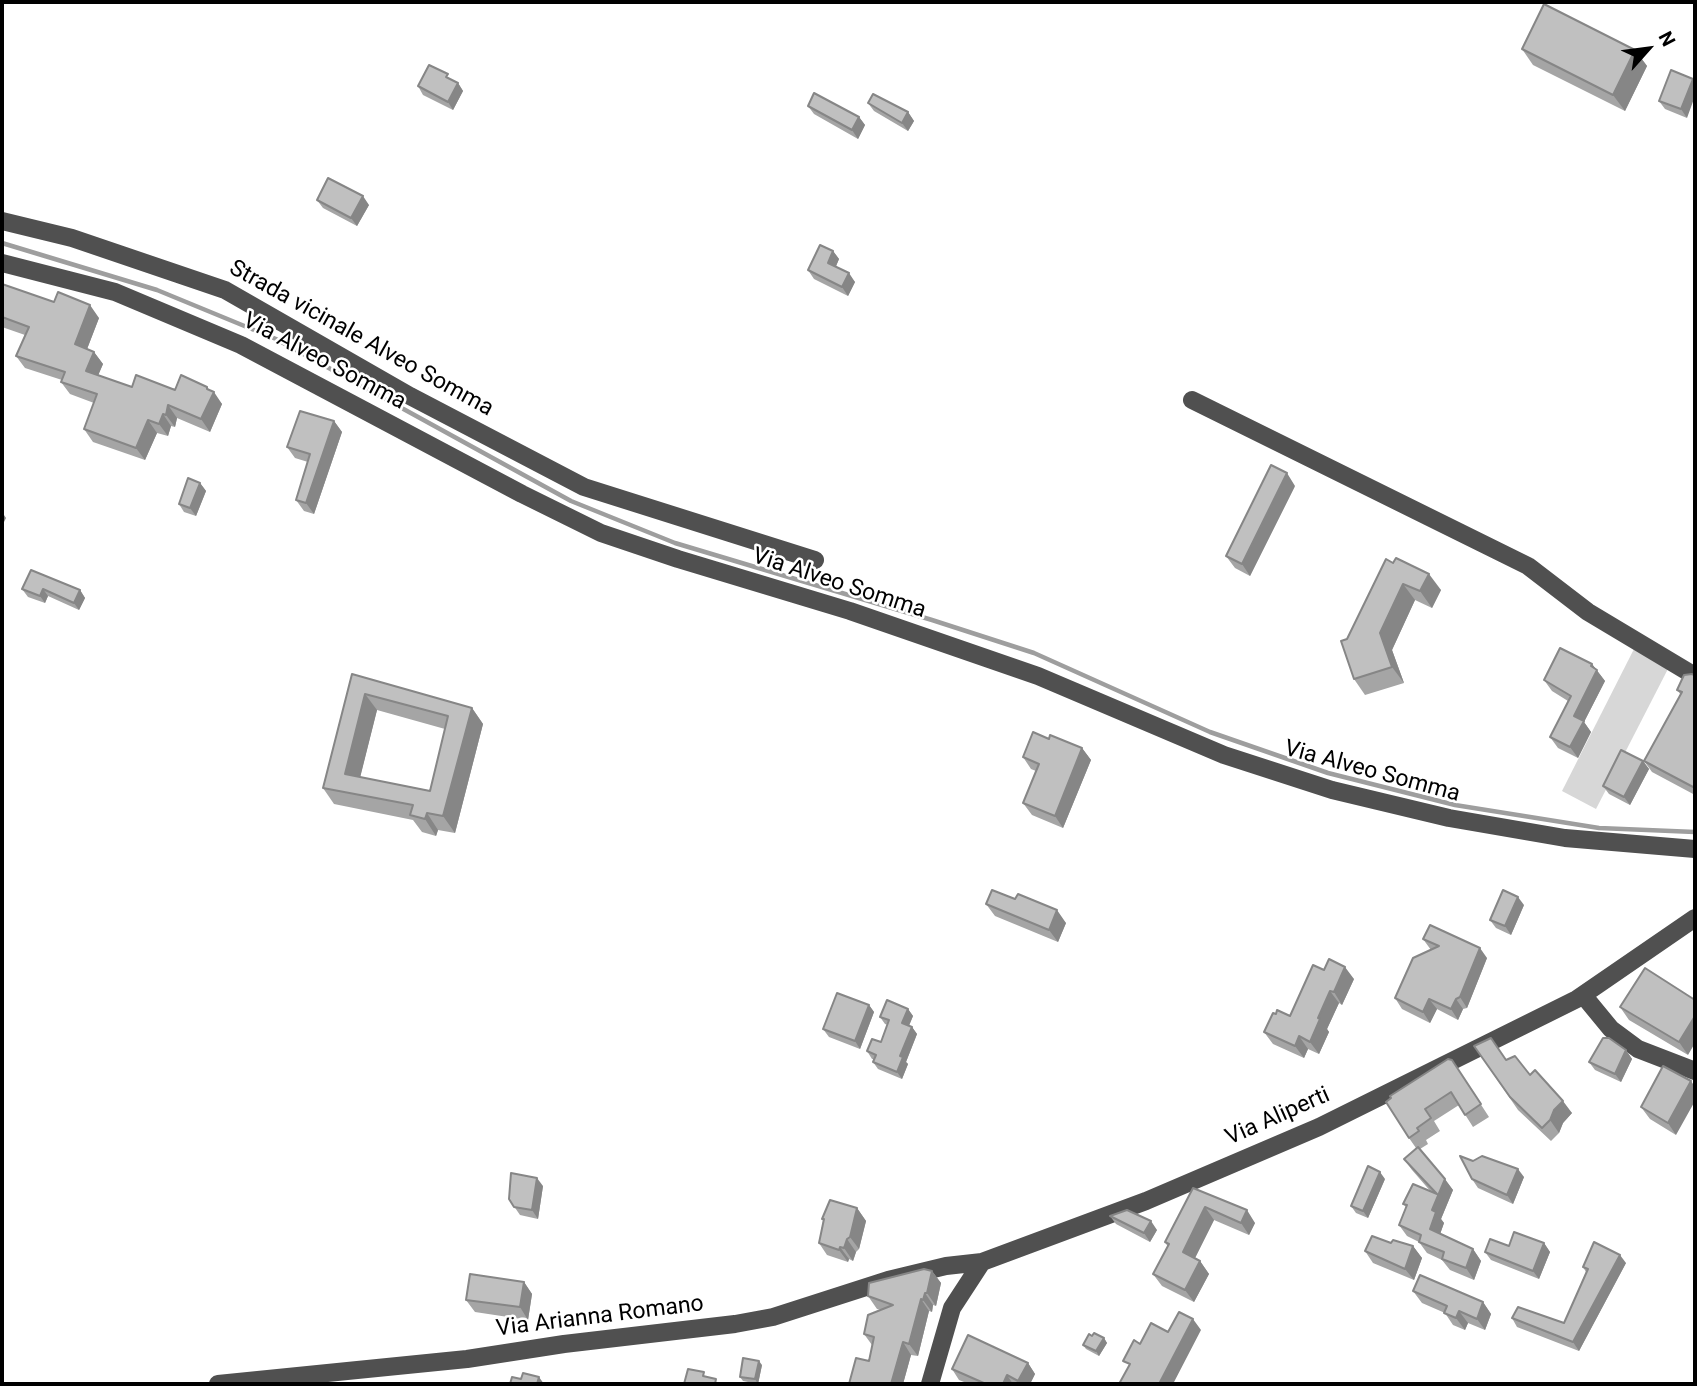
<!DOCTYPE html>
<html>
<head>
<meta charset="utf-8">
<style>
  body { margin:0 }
  #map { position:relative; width:1697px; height:1386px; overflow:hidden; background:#fff; font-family:Roboto,sans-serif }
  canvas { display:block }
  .frame { position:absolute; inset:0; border:4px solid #000; pointer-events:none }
  .north { position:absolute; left:1613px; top:14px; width:70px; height:70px; -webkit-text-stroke:5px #fff; paint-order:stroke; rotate:62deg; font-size:19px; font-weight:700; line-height:28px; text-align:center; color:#000 }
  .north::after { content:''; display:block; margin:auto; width:24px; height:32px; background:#000; clip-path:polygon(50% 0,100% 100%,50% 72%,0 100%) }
</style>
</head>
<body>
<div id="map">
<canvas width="1697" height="1386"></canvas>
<div class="frame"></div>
<div class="north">N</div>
</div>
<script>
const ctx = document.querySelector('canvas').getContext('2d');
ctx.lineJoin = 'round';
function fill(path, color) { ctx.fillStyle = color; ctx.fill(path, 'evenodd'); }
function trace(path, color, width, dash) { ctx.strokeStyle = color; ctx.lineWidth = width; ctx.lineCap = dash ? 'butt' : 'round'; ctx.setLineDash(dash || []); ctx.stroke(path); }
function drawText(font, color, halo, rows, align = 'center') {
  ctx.font = font + ' Roboto,sans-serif'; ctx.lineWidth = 5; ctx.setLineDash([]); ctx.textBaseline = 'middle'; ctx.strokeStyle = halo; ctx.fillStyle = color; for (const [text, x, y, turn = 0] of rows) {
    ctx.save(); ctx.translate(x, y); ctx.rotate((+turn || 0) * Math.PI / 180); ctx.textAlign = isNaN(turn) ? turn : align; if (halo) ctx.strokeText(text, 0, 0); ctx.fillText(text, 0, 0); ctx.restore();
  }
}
fill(new Path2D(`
  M1635,647l35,18 -74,144 -34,-18z`), '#d7d7d7');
trace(new Path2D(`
  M2,243l155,47 119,49 295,162 104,42 257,77 102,33 176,79 118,41 127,32 144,23 96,4`), '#9e9e9e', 4.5);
trace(new Path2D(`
  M2,221l70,17 153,52 185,106 174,91 231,73
  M2,263l113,29 126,53 281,149 79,39 77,26 172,52 188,65 186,79 108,35 117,28 116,20 130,11
  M1192,400l336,166 60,46 107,64
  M1583,995l28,34 27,20 57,22
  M218,1384l249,-25 97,-15 171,-20 38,-7 115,-37 58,-14 36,-4
  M930,1384l22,-76 30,-46 164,-61 173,-74 258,-128 118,-81`), '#505050', 18);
fill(new Path2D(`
  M1522,49l113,1 12,16 -22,45 -92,-46z
  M1671,70l16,48 -22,-9 -6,-8z
  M451,80l7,3 5,8 -10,19 -30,-15 -5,-9z
  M868,103l40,9 6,9 -6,10 -34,-20z
  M808,106l51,11 6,8 -7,14 -44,-25z
  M317,200l52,5 -12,21 -34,-18z
  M833,251l6,8 -3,7 19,16 -7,14 -34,-17 -6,-9z
  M2,284l97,34 -12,31 7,3 9,12 -5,11 34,12 78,3 12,14 -12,28 -33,-14 -2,9 -4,-1 -3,10 -11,-3 -12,27 -52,-18 -9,-13 10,-26 -24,-9 -9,-12 1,-2 -37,-12 -9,-12 9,-21 -23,-8z
  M334,421l8,11 -28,82 -10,-3 -8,-11 12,-38 -13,-4 -8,-11z
  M200,483l6,8 -10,25 -12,-4 -5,-8z
  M1295,486l-45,90 -15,-8 -9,-12z
  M1393,563l48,27 -9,18 -17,-8 -23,50 12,33 -39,12 -11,-16 -7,-40z
  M31,570l49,20 5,8 -6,12 -31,-14 -3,7 -17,-6 -6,-8z
  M1592,664l13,17 -21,41 7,10 -13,26 -20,-10 -8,-11 18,-36 -16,-10 -8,-11z
  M352,674l120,34 11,16 -28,109 -17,-3 -2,6 -14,-4 -9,-12 -79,-16 -11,-16zM377,710l68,19 -15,62 -70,-14z
  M1695,676v119l-43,-23 -8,-11 37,-66 -4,-5z
  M1049,739l33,9 9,12 -28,68 -31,-13 -9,-12 13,-32 -5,-2 -8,-12z
  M1643,761l6,8 -19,36 -21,-11 -6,-8z
  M1015,899l51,24 -8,19 -63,-26 -9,-12z
  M1524,905l-13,30 -15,-7 -6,-8z
  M1423,939l64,19 -20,50 -4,1 -5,11 -21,-11 -7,14 -28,-14 -7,-11 36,-48z
  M1645,968l43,87 -59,-35 -9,-13z
  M1324,970l30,9 -12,26 -3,-2 -12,26 2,3 -10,22 -11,-5 -4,9 -31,-14 -9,-12 26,-16z
  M869,1005l5,7 -14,37 -31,-12 -6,-8z
  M908,1009l5,7 -4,10 3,1 5,7 -11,28 2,2 -6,15 -24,-10 -5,-7 1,-3h-2l-5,-8 14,-9 7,-17 -3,-1 -5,-7z
  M1474,1046l56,29 42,38 -9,10 -4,10 -8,8 -33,-31z
  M1626,1050l6,9 -11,23 -26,-12 -6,-8z
  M1452,1060l37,57 -16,10 -14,-22 -25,16 6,10 -14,9 2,4 -8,5 33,41 -12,29 3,4 -4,11 33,15 8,12 -7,19 -24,-10 -8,-10 -15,-7 -8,-11 -12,-6 -8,-11 7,-18 -3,-3 29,-11 -20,-23 -8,-11 12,-11 -7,-10z
  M1663,1066l13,69 -26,-16 -9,-12z
  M1473,1161l51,16 -11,27 -35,-16 -6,-9z
  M1385,1179l-17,39 -12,-5 -5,-7z
  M543,1186l-5,33 -18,-4 -11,-16z
  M1193,1188l62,35 -6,12 -35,-15 -19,38 5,3 9,13 -15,28 -32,-16 -9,-12 15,-27 -3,-5z
  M857,1208l9,13 -7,28 -3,3 -3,9 -4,-2 -1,3 -21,-7 -8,-12 4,-22 -1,-2z
  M1110,1216l47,14 -7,12 -34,-18z
  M1391,1243l22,3 9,12 -8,22 -41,-17 -8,-12z
  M1544,1243l6,9 -11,27 -48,-19 -6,-8 24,-6z
  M1626,1263l-47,88 -62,-24 -5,-9 52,5 22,-51 -3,-5z
  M932,1271l9,12 -5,23 -3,-1 -1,7 -3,-1 -11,45 -7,-1 -8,29h-53l19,-23 3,-16 -8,-11 17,-24 -4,-1 -9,-13z
  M524,1282l8,12 -4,26 -53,-8 -9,-12z
  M1413,1291l70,11 8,12 -6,16 -17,-7 -3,7 -12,-5 -8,-12 -23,-10z
  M1104,1338l3,5 -8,13 -13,-7 -3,-4z
  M1028,1363l7,11 -5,10h-61l-10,-4 -7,-11z
  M762,1365l-4,19 -15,-3 -3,-4z`), '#a5a5a5');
fill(new Path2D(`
  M1635,50l12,16 -22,45 -12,-16z
  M1693,79l2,3v14l-8,22 -6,-9z
  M458,83l5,8 -10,19 -5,-8z
  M908,112l6,9 -6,10 -6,-8z
  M859,117l6,8 -7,14 -6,-9z
  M363,196l6,9 -12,21 -6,-8z
  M833,251l6,8 -5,12 -6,-8z
  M849,273l6,9 -7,14 -6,-9z
  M90,305l9,13 -15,39 -9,-13z
  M94,352l9,12 -8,19 -9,-12z
  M207,387l6,7 1,-2 8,12 -12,28 -9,-13z
  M168,405l9,13 -2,9 -9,-12z
  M163,414l8,12 -3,10 -9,-12z
  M148,420l9,13 -12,27 -9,-12z
  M334,421l8,11 -28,82 -8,-11z
  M1287,473l8,13 -45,90 -8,-12z
  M200,483l6,8 -10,25 -6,-8z
  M2,512l4,6 -4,8z
  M1429,574l12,16 -9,18 -12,-17z
  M1403,584l12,16 -23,50 12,33 -12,-16 -12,-34z
  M43,589l5,7 -3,7 -5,-7z
  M80,590l5,8 -6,12 -5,-7z
  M1592,664l13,17 -21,41 7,10 -13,26 -8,-11 4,-31z
  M365,694l12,16 -20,80 -12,-16z
  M472,708l11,16 -28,109 -12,-17z
  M1082,748l9,12 -28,68 -8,-12z
  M1643,761l6,8 -19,36 -6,-8z
  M427,813l11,17 -2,6 -11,-17z
  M1518,897l6,8 -13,30 -6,-9z
  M1057,910l9,13 -8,19 -9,-12z
  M1480,948l7,10 -20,50 -7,-11z
  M1345,967l9,12 -12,26 -8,-13z
  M1330,991l9,12 -12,26 2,3 -10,22 -9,-12 8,-24z
  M1429,999l8,10 -7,14 -7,-11z
  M1456,999l7,10 -5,11 -7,-11z
  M869,1005l5,7 -14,37 -5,-8z
  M908,1009l5,7 -6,14 -5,-7z
  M1695,1016v27l-7,12 -9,-13z
  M912,1027l5,7 -11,28 2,2 -6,15 -5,-7 3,-16z
  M1299,1036l9,13 -4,9 -9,-12z
  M1626,1050l6,9 -11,23 -6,-8z
  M1691,1081l4,6v14l-19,34 -8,-12z
  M1563,1101l9,12 -9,10 -4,10 -9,-13 4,-10z
  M1518,1169l6,8 -11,27 -6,-9z
  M1380,1172l5,7 -17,39 -5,-7z
  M537,1178l6,8 -5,33 -6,-9z
  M1445,1179l8,11 -12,29 3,4 -6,17 -8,-11 2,-19z
  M1205,1207l9,13 -22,44 -9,-12z
  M857,1208l9,13 -7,28 -9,-12z
  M1247,1210l8,13 -6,12 -8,-12z
  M1151,1221l6,9 -7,12 -6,-9z
  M847,1239l9,13 -3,9 -9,-13z
  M1544,1243l6,9 -11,27 -6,-8z
  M1413,1246l9,12 -8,22 -9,-11z
  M840,1247l9,12 -1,3 -9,-12z
  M1473,1249l8,12 -7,19 -8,-12z
  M1620,1255l6,8 -47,88 -6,-9z
  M1200,1261l9,13 -15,28 -9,-12z
  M932,1271l9,12 -5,23 -9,-13z
  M524,1282l8,12 -4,26 -8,-13z
  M925,1293l8,12 -1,7 -9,-12z
  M921,1299l8,12 -11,45 -9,-12z
  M1483,1302l8,12 -6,16 -8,-11z
  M1459,1311l9,12 -3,7 -9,-12z
  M1193,1319l8,11 -28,54h-14z
  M1104,1338l3,5 -8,13 -3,-5z
  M903,1342l8,13 -8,29h-12z
  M759,1361l3,4 -4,19 -3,-5z
  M1028,1363l7,11 -5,10h-9l-3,-3z
  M1007,1375l6,9h-10z
  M539,1377l5,7h-7z`), '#868686');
const building = new Path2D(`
  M1544,4l91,46 -22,45 -91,-46z
  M429,65l19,9 -2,3 12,6 -10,19 -30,-16z
  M1671,70l22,9 -12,30 -22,-8z
  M814,93l45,24 -7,13 -44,-24z
  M873,94l35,18 -6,11 -34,-20z
  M328,178l35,18 -12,22 -34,-18z
  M820,245l13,6 -5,12 21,10 -7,14 -34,-17z
  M2,284l52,18 4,-10 32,13 -15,39 19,8 -8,19 46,16 4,-12 39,15 6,-15 26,12v2l7,3 -13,27 -33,-14 -2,10 -3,-1 -4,10 -11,-4 -12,28 -52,-19 13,-35 -36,-12 4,-10 -49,-16 13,-29 -27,-10z
  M300,411l34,10 -28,82 -10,-3 14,-46 -23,-7z
  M1271,465l16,8 -45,91 -16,-8z
  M188,478l12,5 -10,25 -11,-4z
  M1396,558l33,16 -9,17 -17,-7 -23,49 12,34 -38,12 -13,-38 6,-2 39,-80 7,4z
  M31,570l49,20 -6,13 -31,-14 -3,7 -18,-7z
  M1560,648l32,16 -1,2 6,4 -23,46 10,5 -14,26 -20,-10 21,-41 -27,-16z
  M352,674l120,34 -29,108 -16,-3 -2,6 -15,-4 3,-10 -90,-17zM365,694l83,22 -18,75 -85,-17z
  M1692,674l3,2v112l-51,-27 38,-69 -5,-2 7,-15z
  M1033,732l16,7 1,-4 32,13 -27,68 -32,-13 16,-39 -16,-7z
  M1621,750l22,11 -19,36 -21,-11z
  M992,890l23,9 3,-5 39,16 -8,20 -63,-26z
  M1503,890l15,7 -13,29 -15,-6z
  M1430,925l50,23 -20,49 -4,2 -5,10 -22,-10 -6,13 -28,-14 18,-40 26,-12 -16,-7z
  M1329,959l16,8 -11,25 -4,-1 -12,27 2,1 -10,23 -11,-6 -4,10 -31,-14 9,-19 3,1 1,-4 13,6 23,-51 11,5z
  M1645,968l50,32v16l-16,26 -59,-35z
  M837,993l32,12 -14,36 -32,-12z
  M887,1000l21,9 -6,14 10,4 -12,29 3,1 -6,15 -24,-10 3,-7 -9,-4 5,-12 9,3 8,-22 -9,-3z
  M1491,1038l15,22 9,-4 15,19 5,-5 28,31 -9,9 -4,10 -8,8 -32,-31 -36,-51z
  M1603,1038h6l17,12 -11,24 -26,-12z
  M1448,1059l4,1 29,44 -16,11 -14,-23 -26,17 6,9 -14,10 2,3 -10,7 -23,-36 5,-4 -1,-2z
  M1663,1066l28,15 -23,42 -27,-16z
  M1418,1147l27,32 -13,31 4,2 -6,17 43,20 -7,19 -24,-9 2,-7 -25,-10 2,-7 -22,-10 8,-20 -4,-1 10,-20 24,10 -33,-35z
  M1460,1156l13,5 9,-5 36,13 -11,26 -35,-16z
  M1368,1166l12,6 -17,39 -12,-5z
  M511,1173l26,5 -5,32 -18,-3 -5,-8z
  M1193,1188l54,22 -6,13 -36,-16 -22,45 17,9 -15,29 -32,-16 16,-30 -4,-2z
  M830,1200l27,8 -7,29 -3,2 -3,9 -4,-1 -1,3 -20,-7 5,-24h-2z
  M1127,1210l24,11 -7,12 -34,-17z
  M1514,1232l30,11 -11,28 -48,-19 5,-13 19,7z
  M1372,1236l19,7 2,-3 20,6 -8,23 -40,-18z
  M1594,1242l26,13 -47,87 -61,-24 6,-11 46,16 24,-54 -5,-2z
  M924,1269l8,2 -5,22h-2l-2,7 -2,-1 -12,45 -6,-2 -12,42h-42l7,-26 13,3 5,-24 -10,-3 4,-19 25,-10 -25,-9 1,-13z
  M470,1274l54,8 -4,25 -54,-7z
  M1420,1275l63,27 -6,17 -18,-8 -3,7 -12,-5 3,-7 -34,-15z
  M1179,1312l14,7 -34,65h-40l11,-20 -7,-3 11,-21 6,4 11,-21 17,9z
  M1094,1333l10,5 -8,13 -13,-6 6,-11 3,2z
  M968,1335l60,28 -10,18 -11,-6 -4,9h-17l-34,-15z
  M743,1358l16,3 -4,18 -15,-2z
  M688,1369l16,3 -1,4 13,3 -1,5h-31z
  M523,1373l16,4 -2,7h-27l2,-7 9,2z`);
fill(building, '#c0c0c0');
trace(building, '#868686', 2);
drawText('23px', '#000', '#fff', [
  ["Strada vicinale Alveo Somma",361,339,29],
  ["Via Alveo Somma",324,362,28],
  ["Via Alveo Somma",839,584,18],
  ["Via Alveo Somma",1372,772,15],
  ["Via Aliperti",1278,1117,-24],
  ["Via Arianna Romano",600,1317,-7]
]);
</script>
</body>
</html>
